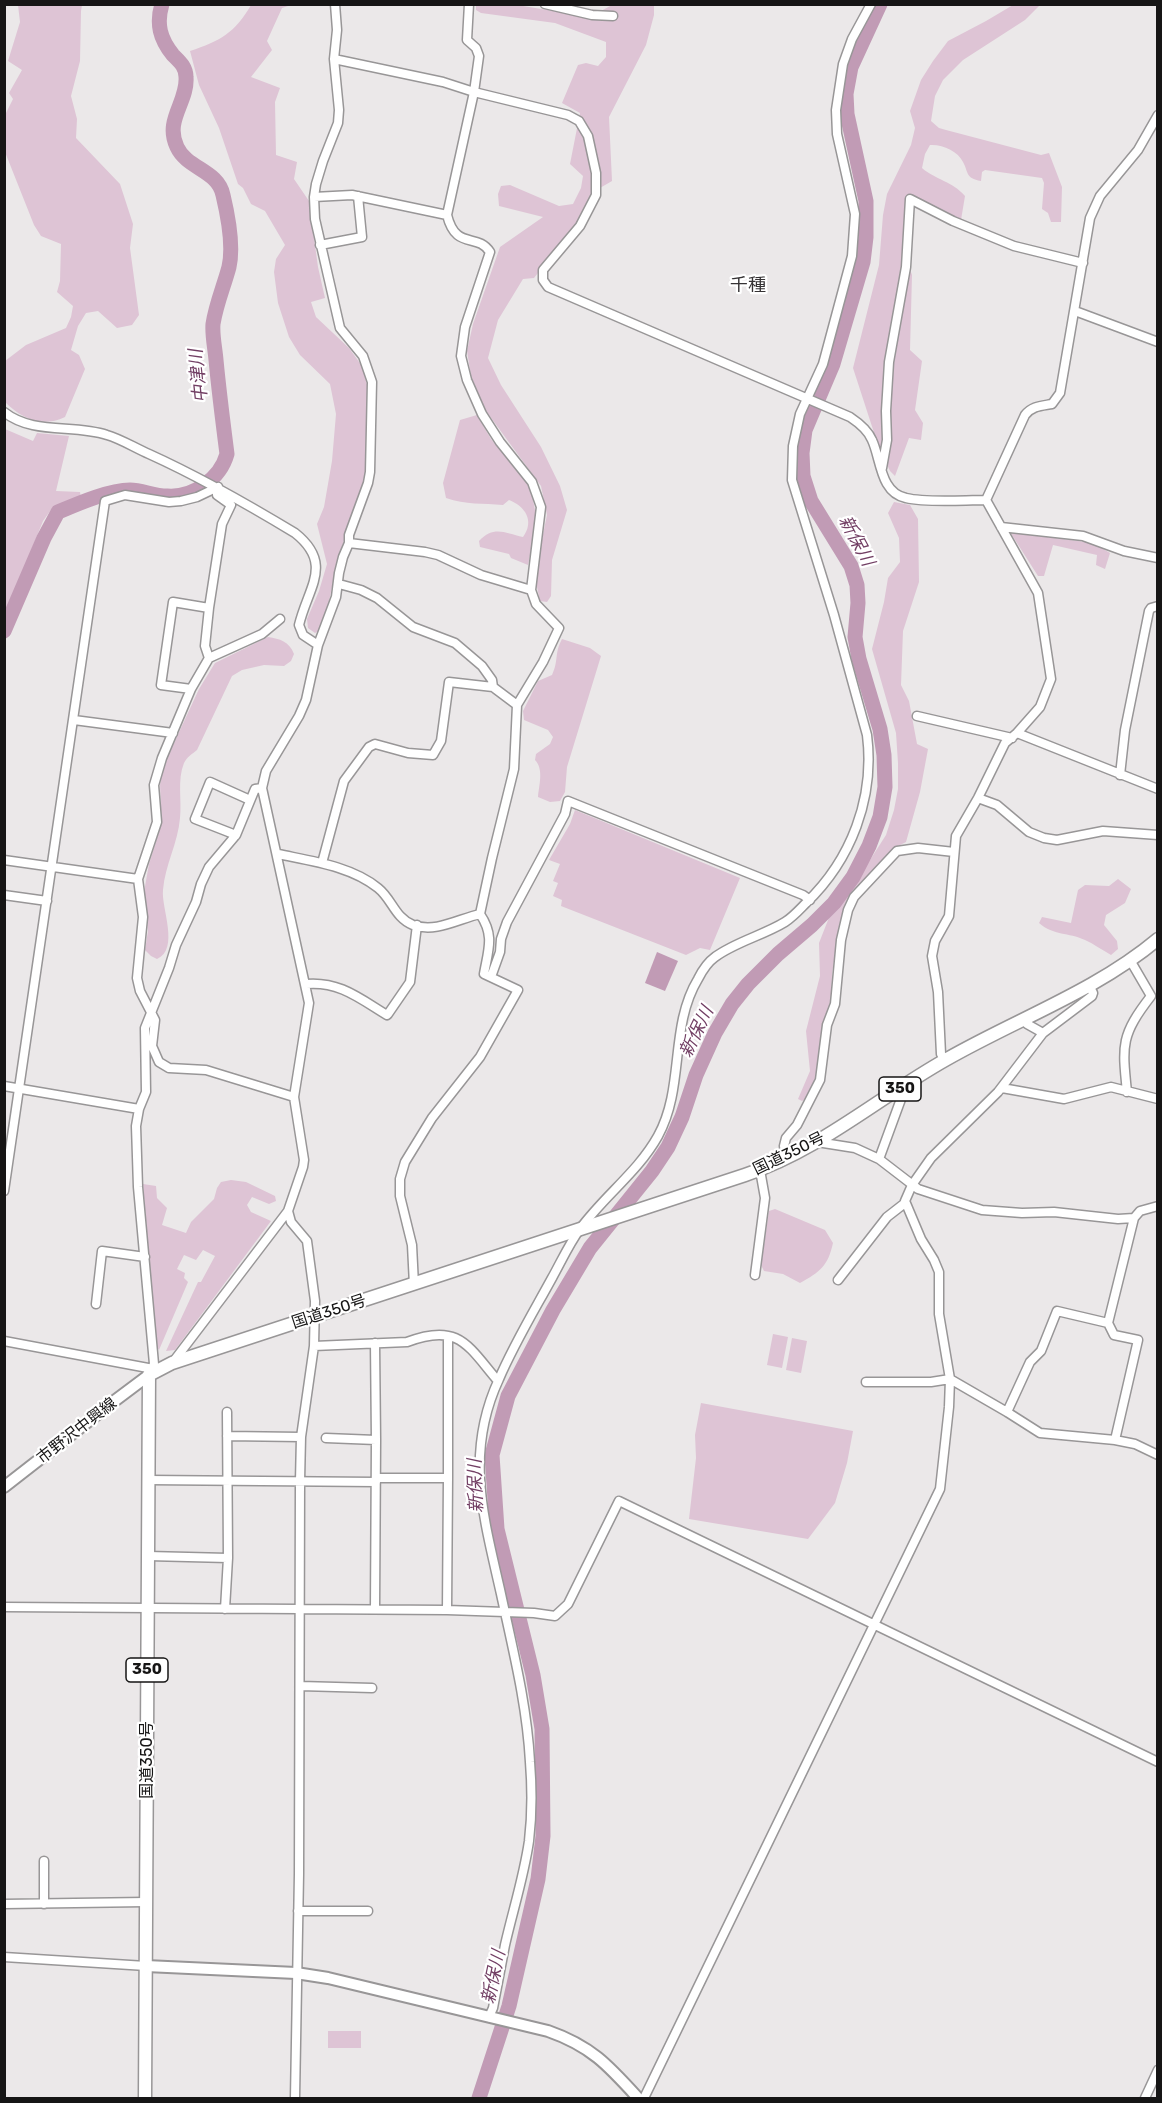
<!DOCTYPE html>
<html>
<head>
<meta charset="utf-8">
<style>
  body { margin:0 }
  #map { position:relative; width:1162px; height:2103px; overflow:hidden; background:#ebe8e9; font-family:Rubik,sans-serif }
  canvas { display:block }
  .frame { position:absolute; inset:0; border:6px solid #161515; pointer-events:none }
</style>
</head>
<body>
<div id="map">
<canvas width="1162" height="2103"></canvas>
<div class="frame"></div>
</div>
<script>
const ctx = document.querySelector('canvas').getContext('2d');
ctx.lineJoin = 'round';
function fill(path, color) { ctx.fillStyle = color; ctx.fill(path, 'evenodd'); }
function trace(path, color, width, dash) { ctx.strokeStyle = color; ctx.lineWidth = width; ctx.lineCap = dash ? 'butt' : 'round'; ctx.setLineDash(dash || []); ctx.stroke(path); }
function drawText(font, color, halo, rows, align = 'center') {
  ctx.font = font + ' Rubik,"Noto Sans JP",sans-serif'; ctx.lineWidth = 4.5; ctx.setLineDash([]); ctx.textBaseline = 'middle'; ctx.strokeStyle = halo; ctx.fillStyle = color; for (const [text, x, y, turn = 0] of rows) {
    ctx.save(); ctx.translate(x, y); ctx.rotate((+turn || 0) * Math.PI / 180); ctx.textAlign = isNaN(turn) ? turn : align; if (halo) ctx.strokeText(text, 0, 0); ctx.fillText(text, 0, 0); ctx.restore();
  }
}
fill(new Path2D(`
  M18,5h64l-1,6 -1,50 -9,35 6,23 -1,19 44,46 13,40 -3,24 9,67 -7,10 -15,3 -19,-17 -12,2 -8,13 -7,24 8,5 6,14 -20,48c-23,11 -43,2 -60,-15v-41l21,-16 40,-17 5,-11 2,-11 -16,-14 3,-11 1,-37 -20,-8 -7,-11 -29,-73v-37l8,-16 -4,-6 13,-23 -14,-9 12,-39z
  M251,5h40l-9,3 -15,33 5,9 -21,27 29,11 -5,14 1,53 21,7 -3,17 15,22 9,66 7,31 -14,4 5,15 33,31 13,18 6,22 -2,88 -28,82 -11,53 -8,20 -4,2 -7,-5 -1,-9 12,-28 8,-27 -10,-40 7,-17 8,-46 4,-47 -6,-30 -30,-29 -11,-18 -11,-34 -4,-31 2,-13 9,-14 -20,-34 -14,-7 -8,-16 -5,-4 -19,-56 -20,-43 -9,-34c30,-10 45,-18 61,-46z
  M476,5h41l73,12 22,-12h42v10l-8,30 -37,72 3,64 -19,11 -10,24 -49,62 -11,1 -25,41 -10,38 13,27 40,62 19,39 7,24 -15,50 -1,36 -4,6 -7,-1 -3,-14v-24l10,-48 -6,-29 -55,-75 -15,-35 -4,-25 6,-27 27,-77 43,-30 -44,-11 -1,-12 3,-8 9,-1 49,21 14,-2 8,-16 2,-12 -13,-12 10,-51 -18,-10 16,-38 8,-2 12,3 8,-9v-15l-51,-19 -74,-10 -5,-3z
  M1013,5h27l-15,15 -62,40 -20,20 -8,16 -4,25 8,7 7,2 95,25 8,-2 13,34 -1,35h-10l-3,-9 -6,-4 2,-26 -2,-5 -57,-8 -3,2 -1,9c-16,-3 -12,-8 -18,-19 -5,-11 -21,-18 -33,-17l-5,9 -3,14c14,12 30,13 43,28l-4,24 -54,-25 -1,62 6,18 -2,75 12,11 -7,49 8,13 -2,17 -12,-2 -14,38 -5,-5 -11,-23 -26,-80 26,-103 4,-50 4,-21 24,-49 4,-17 -5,-17 11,-31 12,-19 15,-20 38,-20z
  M477,415l14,24 35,42 6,13 5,27 -9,44 -17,-7 -2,-4 -29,-7 -1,-6c15,-16 26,-8 44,-4 12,-16 2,-31 -14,-37l-6,5c-20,-2 -37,0 -57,-7l-3,-15 17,-63z
  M5,429l28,12 4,-8 32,3 -13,55 24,1 1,6 -28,9 -10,14 -38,94z
  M894,502l16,3 8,14 1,63 -16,49 -2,54 8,16 8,43 11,5 -8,43 -14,50 -12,6 -42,46 -8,14 -7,31 -5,35 -1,27 -8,23 -5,47 -11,27 -5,3 -4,-2 12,-28 -4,-40 14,-55 -1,-33 11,-28 40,-55 16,-25 8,-25 4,-21v-26l-2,-30 -24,-84 12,-47 4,-24 12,-16 -1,-24 -11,-25z
  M1010,532l83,11 17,10 -5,16 -9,-4 1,-10 -44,-10 -9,31h-6z
  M268,637c12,2 21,4 26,17l-3,7 -7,5 -20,-1 -22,5 -10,6 -35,74c-5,4 -10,7 -13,13 -7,17 -2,37 -4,55 -2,25 -15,47 -17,72 -2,18 17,59 -6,69l-6,-3 -6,-6 3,-19 -4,-39 5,-28 10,-32 2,-26 -1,-21 2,-16 37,-80 16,-26z
  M562,639l28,9 11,8 -34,111 -2,25 -5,9 -10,1 -12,-5c1,-12 6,-28 -3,-37l1,-6 14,-10 3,-7 -5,-7 -24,-10 -1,-9 15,-30 14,-6c7,-15 2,-21 10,-36z
  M575,810l165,68 -30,72 -10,-2 -14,7 -125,-49 1,-6 -9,-4 5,-13 -5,-2 7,-17 -11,-4 21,-36z
  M1118,879l13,10 -6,14 -19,12 -2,10 13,16 1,8 -7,6c-9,-5 -17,-11 -26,-15 -17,-8 -31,-4 -46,-17l3,-6 29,6 7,-33 7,-5 24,1z
  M231,1180l15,2 29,14 1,5 -7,3 -17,-7 -5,8 4,7 20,9 -96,129 -9,1 32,-69h3l14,-26 -12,-6 -7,10 -12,-5 -7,14 8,4 -1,5 4,4 -29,68 -3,-5 -13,-161 13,2 1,12 10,10 -5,17 24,8 5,-11 23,-23 3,-11 4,-6z
  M775,1209l50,21 8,13c-5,23 -13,29 -33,40l-17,-9 -19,-3 -3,-6 8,-54z
  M773,1334l15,3 -6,31 -15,-3z
  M792,1338l15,3 -6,32 -15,-3z
  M701,1403l152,28 -6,32 -12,40 -27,36 -119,-20 7,-61 -1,-23z
  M328,2031h33v17h-33z`), '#dec4d5');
fill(new Path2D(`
  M657,952l21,9 -13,30 -20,-8z`), '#c19bb5');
trace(new Path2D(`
  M4,631l40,-93 14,-26c19,-8 51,-22 72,-22 12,0 24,6 37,6 26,2 53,-17 60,-42 -4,-31 -8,-62 -11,-94 -1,-12 -4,-25 -3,-36 3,-20 11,-38 16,-57 5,-22 -1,-51 -6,-72 -5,-25 -36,-26 -46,-48 -13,-27 11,-45 9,-70 0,-10 -6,-15 -13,-22 -13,-16 -17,-31 -11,-51
  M479,2098l30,-92 29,-127 5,-43 -1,-107 -9,-54 -36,-146 -5,-74 16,-59 45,-86 37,-62 62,-77 16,-24 14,-30 14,-42 19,-42 17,-29 16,-20 30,-30 34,-29 22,-22 19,-26 16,-31 11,-29 5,-30 -1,-32 -4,-26 -21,-70 -4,-22 3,-34 -1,-18 -6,-19 -40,-65 -8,-25 -1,-23 3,-23 28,-66 30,-102 3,-25v-36l-19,-87 -1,-20 5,-27 29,-63`), '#c19bb5', 15);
const minor = new Path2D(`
  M545,4l47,11 21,1
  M334,59l109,23 31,10 94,23 11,6 9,15 8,37v22l-16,31 -37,44v10l5,7 302,130c9,6 18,13 22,23 9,19 8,53 34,58 21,5 57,2 80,2
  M314,197l38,-2 95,20c9,36 30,17 43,37l-25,75 -4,29 6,24 15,34 18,28 32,40 9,25 -10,83
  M447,215l27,-123 5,-36 -3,-8 -9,-8 2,-36
  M320,245l42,-8 -4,-41
  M1075,311l83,31
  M4,412c29,23 69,12 103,23 14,4 28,13 42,19 51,23 98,50 146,79 39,31 13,54 4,92l4,10 15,10
  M882,468l5,-28 -1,-29 3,-49 17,-95 4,-68 43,22 61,25 69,17
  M986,500l39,-85c7,-9 16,-9 27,-11l8,-11 30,-175 10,-22 38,-46 20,-35
  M1001,527l82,9 41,15 34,7
  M349,543l76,9 13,3 43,20 50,15 5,14 23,24 -16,34 -26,43
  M339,584l22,6 16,8 36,29 42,16 27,23 10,14 1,7 24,18 -3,64 -22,89 -12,56c15,22 8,36 4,60l34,16 -38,67 -48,61 -27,44 -5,17v17l12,49 2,40
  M280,619l-18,15 -53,24 -18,31 -29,69 -8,27 3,37 -19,57 5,38 -6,61 3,13 15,29 -3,26 7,16 10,6 37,2 88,27
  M209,658l-4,-12 4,-38 13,-84 9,-19 -14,-10 1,-8
  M191,689l-30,-4 12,-83 36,6
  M917,716l95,22
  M74,720l99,13
  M1017,733l141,56
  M1120,775l5,-45 24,-119 2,-3 7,-2
  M978,798l19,7 32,27 15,6 13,2 46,-9 55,4
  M236,835l-41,-16 15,-37 40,18
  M278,854c33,7 73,12 100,34 14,11 17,30 35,37 23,8 45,-6 67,-11
  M4,860l134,19
  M322,863l22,-82 25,-34 6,-3 33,9 25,2 8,-14 8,-59 44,5
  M4,895l43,6
  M491,977l9,-25 1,-13 6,-17 58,-108 3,-13 235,94 7,5
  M306,984c33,-3 53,14 81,31l1,-1 22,-32 7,-57
  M1027,1024l16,9
  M945,1060l-4,-6 -3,-62 -6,-36 3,-15 14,-25 7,-80 22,-38 27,-55 12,-10 23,-26 11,-28 -13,-86 -52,-93
  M4,1086l135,23
  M1002,1088l62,11 47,-12 47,12
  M1127,1092c-5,-48 -6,-57 24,-96l-21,-36
  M817,1142l38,6 24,11 39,30 64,21 40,3 32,-1 64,7 16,-1 6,-7 18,-5
  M786,1159l-2,-13 2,-8 11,-13 23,-45 7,-55 8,-21 6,-64 7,-30 6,-13 43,-46 21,-3 36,4
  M879,1159l22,-60 -1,-10
  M4,1191l101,-690 20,-6 44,7 12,-1 16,-4 21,-10
  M288,1211l3,11 16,19 8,60 -1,45 -13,91 -1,44 -1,393 -4,224
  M755,1275l10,-77 -5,-28
  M838,1280l49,-63 18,-14
  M96,1304l6,-53 43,6
  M1108,1323l26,-105
  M4,1341l144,27 1,7
  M375,1343l1,97
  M314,1346l93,-4c52,-20 61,4 91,39
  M173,1362l115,-151 15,-44 1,-7 -10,-63 15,-94 -47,-215 4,-17 33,-55 7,-16 12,-55 18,-48 3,-24 4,-16 6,-14v-8l19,-52 2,-11 2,-90 -9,-26 -23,-28 -25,-109 -1,-22 2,-13 7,-23 15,-38 1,-13 -5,-51 3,-29 -2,-26
  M149,1375l5,-11 -16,-177 -2,-61 3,-17 7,-17 -1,-64 24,-60 7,-23 20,-43 5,-18 8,-17 27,-32 19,-46 7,-1
  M866,1382h65l19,-3 57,33 33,21 75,7 20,4 23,11
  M1007,1412l23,-50 11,-11 16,-40 51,12 6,12 24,5 -23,100
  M227,1436l74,1
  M326,1438l50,2 -1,169
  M376,1478h72l-1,132
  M448,1478v-142
  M148,1480l228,2
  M148,1556l80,2
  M4,1607l443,3 87,3 21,3 13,-12 51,-103 539,261
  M225,1609l3,-51 -1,-146
  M300,1686l72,2
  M44,1861v43
  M4,1904l142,-2
  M298,1911h70
  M4,1957l142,9
  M489,2017l4,-9c4,-21 8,-42 12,-63 8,-35 19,-69 24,-104 3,-25 3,-54 1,-79 -3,-57 -17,-112 -29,-168 -17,-76 -37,-140 -2,-215 15,-35 35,-68 53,-101 9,-16 17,-34 28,-49 24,-33 58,-57 78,-93 27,-49 11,-109 40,-157 4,-8 10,-17 17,-22 20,-15 49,-22 70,-35 8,-5 15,-13 21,-19 45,-43 69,-105 61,-168l-33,-120 -42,-135 1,-34 7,-32 23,-50 29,-108 3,-42 -18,-80 -1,-24 7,-46 9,-25 19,-35
  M644,2098l296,-609 9,-82 1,-28 -11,-65v-42l-5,-12 -13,-21 -16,-38 7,-16 19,-27 67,-66 45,-59 49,-37 1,-3 -4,-8
  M1145,2098l13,-28`);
const major = new Path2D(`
  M4,1487l109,-85 36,-27
  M146,1966l150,7 32,5 220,53c43,15 60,34 90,67`);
const highway = new Path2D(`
  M145,2098l4,-723 23,-12 573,-188c75,-25 134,-78 202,-116 70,-40 149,-68 211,-120`);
trace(minor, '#989697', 11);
trace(major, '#989697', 14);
trace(highway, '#989697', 15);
trace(minor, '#fff', 8);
trace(major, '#fff', 10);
trace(highway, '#fff', 12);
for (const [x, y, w] of [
  [900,1089,42],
  [147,1670,42]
]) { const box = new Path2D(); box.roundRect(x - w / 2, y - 12, w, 24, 4.5); ctx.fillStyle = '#fff'; ctx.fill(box); trace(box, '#161515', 1.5); }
drawText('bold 15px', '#161515', null, [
  ["350",900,1089],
  ["350",147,1670]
]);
drawText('16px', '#161515', '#fff', [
  ["国道350号",789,1154,-26],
  ["国道350号",329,1312,-18],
  ["市野沢中興線",77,1431,-38],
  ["国道350号",147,1760,-90]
]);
drawText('18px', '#353234', '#fff', [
  ["千種",748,286]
]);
drawText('italic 18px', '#723f64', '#fff', [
  ["中津川",199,376,-96],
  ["新保川",856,541,62],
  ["新保川",697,1032,-64],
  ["新保川",476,1486,-92],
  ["新保川",494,1977,-78]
]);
</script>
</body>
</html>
